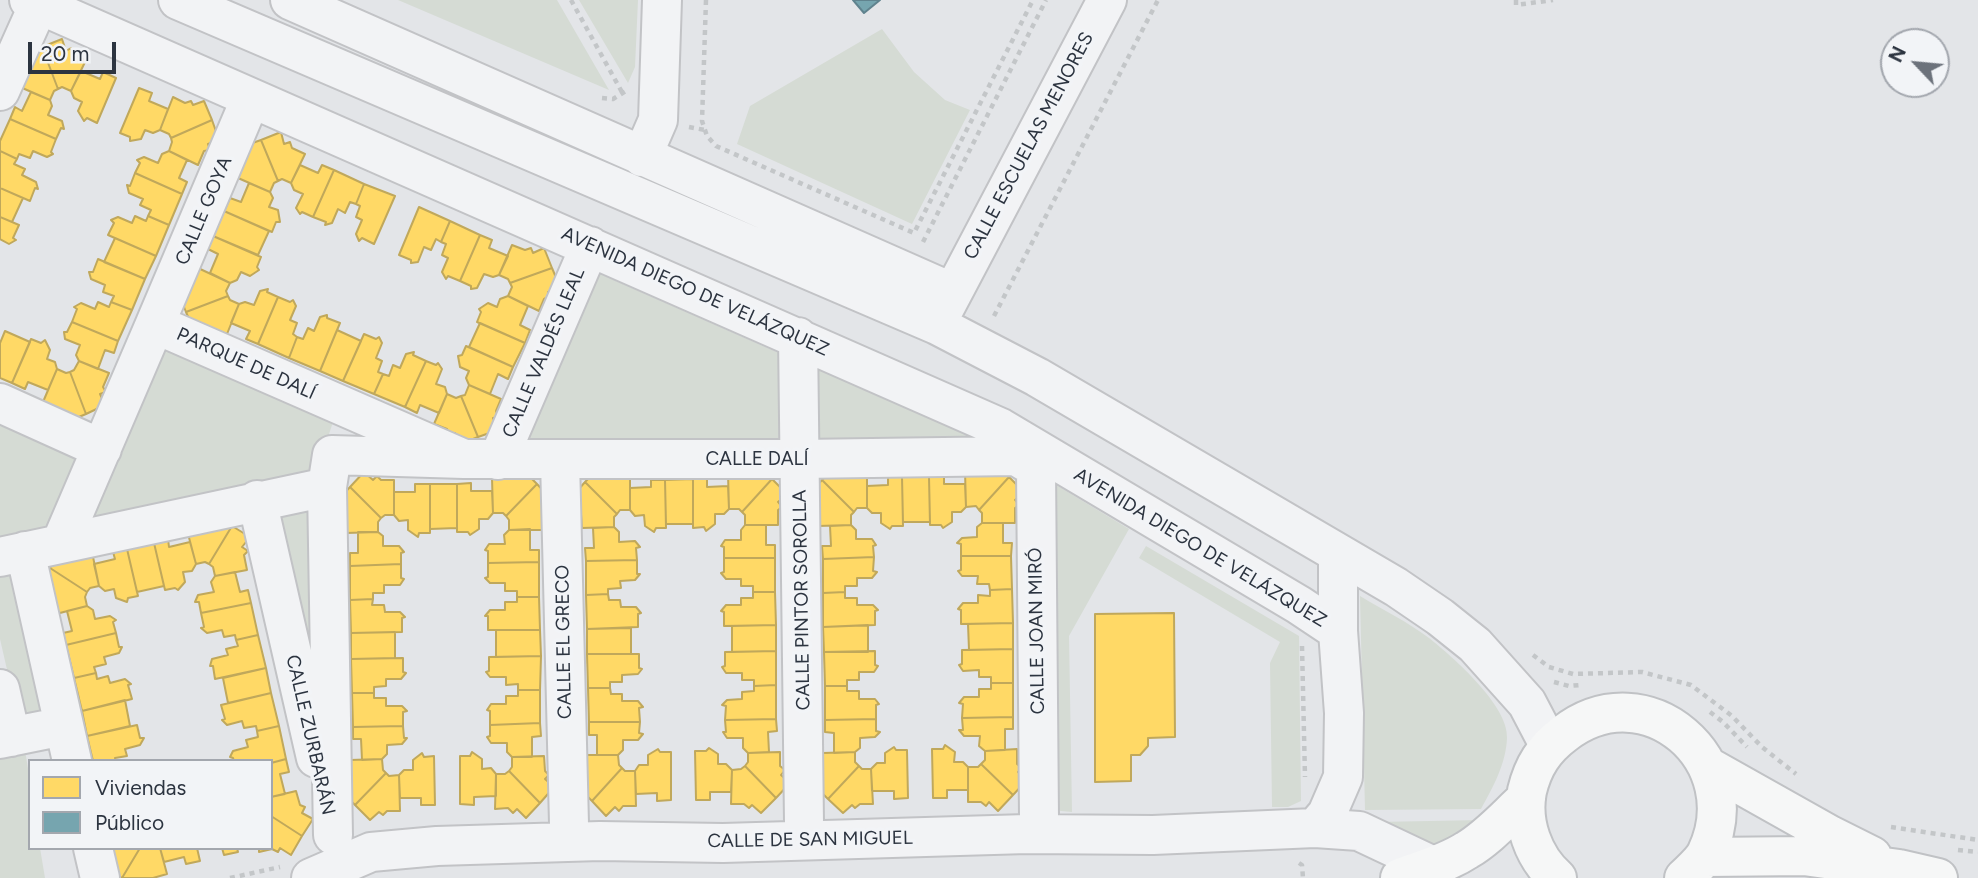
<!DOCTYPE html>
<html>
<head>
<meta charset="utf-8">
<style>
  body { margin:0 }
  #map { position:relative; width:1978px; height:878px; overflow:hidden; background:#e3e5e8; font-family:Figtree,sans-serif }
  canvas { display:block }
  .legend { position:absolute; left:28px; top:759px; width:245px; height:91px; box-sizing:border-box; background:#f2f4f7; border:2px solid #a3a7ae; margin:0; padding:9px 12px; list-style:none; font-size:21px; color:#2c3440 }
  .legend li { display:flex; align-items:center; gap:14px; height:35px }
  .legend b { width:35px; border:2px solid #a3a7ae }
  .north { position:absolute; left:1880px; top:28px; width:70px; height:70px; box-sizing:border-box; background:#f2f4f7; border:2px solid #a3a7ae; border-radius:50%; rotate:296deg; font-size:19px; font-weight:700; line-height:28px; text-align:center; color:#2c3440 }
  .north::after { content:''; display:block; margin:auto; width:24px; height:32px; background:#6c727b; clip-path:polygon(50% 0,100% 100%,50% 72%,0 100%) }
  .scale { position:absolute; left:28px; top:42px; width:88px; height:32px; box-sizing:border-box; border:4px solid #2c3440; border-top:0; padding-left:9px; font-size:21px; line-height:24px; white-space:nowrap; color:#2c3440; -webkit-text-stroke:5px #f2f4f7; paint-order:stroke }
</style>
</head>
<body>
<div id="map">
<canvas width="1978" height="878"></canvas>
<ul class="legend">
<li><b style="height:19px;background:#ffd966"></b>Viviendas</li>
<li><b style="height:19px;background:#76a5af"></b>Público</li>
</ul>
<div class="north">N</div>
<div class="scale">20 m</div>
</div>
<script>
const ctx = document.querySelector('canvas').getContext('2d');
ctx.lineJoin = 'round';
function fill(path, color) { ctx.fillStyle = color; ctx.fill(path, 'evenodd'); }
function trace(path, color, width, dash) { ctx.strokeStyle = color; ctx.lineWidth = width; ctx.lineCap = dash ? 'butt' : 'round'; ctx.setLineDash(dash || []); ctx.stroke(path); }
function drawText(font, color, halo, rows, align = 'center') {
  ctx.font = font + ' Figtree,sans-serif'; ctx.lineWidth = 7; ctx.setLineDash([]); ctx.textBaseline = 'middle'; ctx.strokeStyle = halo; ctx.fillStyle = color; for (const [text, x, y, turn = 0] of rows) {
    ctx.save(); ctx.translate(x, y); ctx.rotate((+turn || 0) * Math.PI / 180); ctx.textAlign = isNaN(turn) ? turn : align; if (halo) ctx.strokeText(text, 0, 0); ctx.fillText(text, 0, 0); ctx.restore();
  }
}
fill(new Path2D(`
  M398,0h159l52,90z
  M579,0h59l-3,67 -7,16z
  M882,29l32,43 31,28 25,10 -58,114 -175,-80 13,-38z
  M589,269l199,88 2,78 -17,17 -263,2z
  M158,338l178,75 -10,30 -8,38 -242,52z
  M815,366l185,83 -173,4 -19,-18z
  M0,415l89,39 -35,85 -54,11z
  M1043,477l86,52 -60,107 3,176 -21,-2z
  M322,498l3,268 -57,-255z
  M1146,546l153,90 2,165 -13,6h-16l-2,-144 10,-21 -141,-84z
  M21,560l35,154 -37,8 -19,-83v-74z
  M1360,596c23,14 48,26 69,42 24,19 80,68 78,100 -1,26 -14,49 -26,71l-116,1z
  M24,744l6,37v67h10l5,30h-45v-128z
  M1482,820c-39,39 -63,22 -106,2z`), '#d5dbd4');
const homes = new Path2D(`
  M62,39l4,12 5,-3 3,7 12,5 -15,31 -9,-4 -4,2 -16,-42z
  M42,47l16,42 -4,2 -4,9 -30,-13 3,-32z
  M81,71l19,8 3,-7 13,6 -19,45 -10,-5 -3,3 -6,-10 4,-9 -8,-4 -3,-7z
  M139,88l13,5 -3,8 19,8 -8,21 -7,3 -8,-3 -4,9 -11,2v-4l-10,-4z
  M31,92l19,8 2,6 -4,9 14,6 2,8 -3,-1 -5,11 -46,-20 5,-12 7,4z
  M173,97l12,6 6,-2 2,4 11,-4 8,19 -41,18 -2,-4 -9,-4z
  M10,119l46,20 -5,13 2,2 -6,3 -14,-6 -3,7 -11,-4 -2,5 -17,-8v-10z
  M212,120l7,20 -11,4 2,6 -6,1 -6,14 -29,-14 3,-9 -1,-4z
  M281,132l3,12 6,-2 2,6 13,6 -14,29 -9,-4 -4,2 -17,-41z
  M261,140l17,41 -4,2 -4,9 -32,-14 5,-12 -2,-19z
  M0,151l17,8 -3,5 11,5 -3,6 14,7 2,7 -3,-1 -5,13 -30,-13z
  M169,151l18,9 -8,18 8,4 -5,12 -47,-21 5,-10 -3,-3 7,-3 14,6 4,-9z
  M300,165l18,8 4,-8 12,5 -21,47 -11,-5 -2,2 -4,-6 7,-14 -9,-4 -3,-7z
  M334,170l30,14 -8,20 -6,-2 -5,11 -7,-4 -6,14 -7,2 1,-3 -13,-5z
  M135,173l47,21 -13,31 -21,-9 3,-6 -11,-5 3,-6 -14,-6 -2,-8 3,1z
  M249,183l21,9 3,6 -4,9 9,3 2,12h-4l-4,10 -48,-21 6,-13 11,4z
  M364,184l31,12 -21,48 -12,-6 -3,3 -3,-7 6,-14 -6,-3 4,-11 -4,-2z
  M0,188l23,10 -11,24 -12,-5z
  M419,207l31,14 -9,21 -5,-3 -5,11 -7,-3 -6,15 -7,1v-3l-12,-5z
  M224,211l45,20 -11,24 -45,-19z
  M135,216l11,5 2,-5 21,9 -13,31 -48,-21 6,-12 -3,-3 7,-3 14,6z
  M0,217l19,8 -6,13 3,2 -7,4 -9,-5z
  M450,221l30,14 -20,46 -12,-5 -2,3 -4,-7 6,-14 -6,-3 4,-11 -5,-2z
  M480,235l12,5 -3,8 19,8 -9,19 -6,2 -9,-3 -7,14 -6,1v-3l-11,-5z
  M213,236l48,21 -4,10 2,3 -9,6 -9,-4 -4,8 -7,3 -20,-10 8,-19 -10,-5z
  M115,238l41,18 -11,23 -41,-17z
  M512,245l13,5 6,-2 2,5 11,-5 8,20 -42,15 -2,-4 -9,-4z
  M98,259l47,20 -13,31 -21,-8 3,-6 -11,-4 2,-7 -14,-6 -2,-7h4z
  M198,268l32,15 -4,8 2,5 -42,16 -8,-20z
  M552,268l8,19 -12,5 2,4 -6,3 -5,12 -31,-15 4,-9 -2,-4z
  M268,289l-1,3 11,5 -20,47 -12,-5 4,-8 -19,-8 8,-19 6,-2 9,3 6,-14z
  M228,296l2,4 9,4 -12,30 -14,-5 -19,2 -8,-19z
  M508,296l20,10 -8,19 10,5 -5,13 -48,-21 4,-10 -2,-3 9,-6 9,4 3,-8z
  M278,297l12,5 3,-2 3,6 -6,14 7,3 -4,11 4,3 -8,21 -31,-14z
  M98,302l11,5 2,-5 21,8 -14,31 -46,-19 5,-13 -3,-2 7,-4 14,6z
  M327,315v3l13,5 -20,48 -31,-13 8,-21 6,2 5,-11 6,3 6,-14z
  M72,322l46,19 -4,12 -9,-3 -7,19 -19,-8 -3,-6 4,-10 -15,-6 -1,-7h3z
  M480,323l45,20 -12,24 -44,-20z
  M337,330l24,11 -18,40 -23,-10z
  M5,331l25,11 -18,41 -12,-5v-35z
  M364,334l12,5 3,-2 3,6 -6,15 6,3 -4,11 5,2 -9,20 -31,-13z
  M31,339l10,4 4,-3 5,10 -3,9 8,3 2,7 -9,21 -20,-8 -3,7 -13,-6z
  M466,346l47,21 -5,12 -10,-5 -8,20 -21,-9 -3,-7 3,-7 -9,-4 -2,-11 4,-1z
  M414,352l-1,3 13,6 -21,46 -31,-13 9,-20 6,2 4,-11 7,3 6,-14z
  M79,361l30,12 -6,14 3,5 -6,2 5,11 -19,9 -16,-42 4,-2z
  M426,361l10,4 2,-2 4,6 -6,15 9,3 2,7 -8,19 -19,-8 -3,8 -12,-6z
  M57,369l9,4 4,-1 16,42 -19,8 -24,-20z
  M469,385l32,14 -5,12 2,6 -5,1 5,12 -20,7 -17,-41 4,-1z
  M447,394l9,4 5,-2 17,41 -20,8 -3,-12 -6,2 -2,-6 -13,-5z
  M995,462l14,15 -30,33 -3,-4 -10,1 -1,-36z
  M758,464l14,15 -30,33 -3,-3h-10l-1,-35z
  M837,465l30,8v35h-10l-3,4 -32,-32z
  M600,467l30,8v35h-10l-3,4 -32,-32z
  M522,469l15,15 -31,32 -3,-3h-10l-1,-35h13z
  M364,472l9,8 4,-4 4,4h13v35h-9l-4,3 -31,-31z
  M944,476v8h21l1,23 -5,5h-9v10l-9,6 -2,-3h-11l-1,-48z
  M888,477h14l1,49h-11l-2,3 -9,-6v-10h-9l-5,-5v-22l21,-1z
  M902,477h27l1,45h-27z
  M1009,477l15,15 -9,8 4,5 -4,3v15h-33v-10l-3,-3z
  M693,479h14v8l21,-1 1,23 -5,5h-9v10l-9,7 -2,-4 -11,1z
  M693,479v45h-27l-1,-44z
  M772,479l15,15 -9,8 4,5 -4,3v15h-33v-10l-3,-3z
  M651,480h14l1,48h-10l-2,4 -9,-6 -1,-11 -9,1 -5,-6v-22l21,-1z
  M822,480l32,32 -3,3v10l-33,1 -10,-31z
  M585,482l32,32 -3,3v10l-32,1 -1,-14 -4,-4 4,-5 -10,-7z
  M471,483v8h21l1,22 -5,6h-9v10l-9,6 -2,-3h-11v-48z
  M415,484h15v49h-11l-1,4 -10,-7v-10l-9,1 -5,-6v-23h21z
  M430,484h27v44l-27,1z
  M537,484l14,15 -4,12 -5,4v15h-33v-10l-3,-4z
  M350,487l31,31 -3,4v10l-32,1 -10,-31z
  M982,523h21v20h9l-1,13h-50v-12l-4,-1 5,-5 15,-1v-10z
  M745,525h21v20h9v13h-51v-11l-3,-1 4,-6h16v-10z
  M851,525l5,5v9h16l4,6 -3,1 1,11 -51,2 -1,-13h9l-1,-20z
  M232,526l18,11 -8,10 6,4 -4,4 3,15 -32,6 -2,-9 -4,-3z
  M232,526l-23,38 -4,-2 -9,2 -9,-34z
  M614,527l5,5v10l16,-1 5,6 -4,1 1,12 -51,1 -1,-13h9l-1,-20z
  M530,529v21h9v12l-51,1v-12l-3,-1 4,-6h16l-1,-9 5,-5z
  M358,532h20l5,4v10h16l5,6 -3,1v11l-51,2v-13h8z
  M168,539l1,8 21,-5 6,22 -4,7 -9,1 2,10 -7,8 -3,-2 -10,2 -11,-47z
  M154,543l10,43 -27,6 -10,-43z
  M127,549l11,47 -10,2 -1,4 -11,-4 -2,-9 -9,2 -6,-5 -5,-22 21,-5 -2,-7z
  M61,550l31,2 7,34 -9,2 -3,4 -37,-24z
  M961,556h50l1,33 -22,1 -1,-6h-12l1,-8h-16l-4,-5 3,-1z
  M874,557l-1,14 4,1 -5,6h-15v8h-12v6l-22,1v-34z
  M724,558h51v34h-22v-6h-12v-7h-15l-5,-6 3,-1z
  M637,560v14h3l-5,6 -15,1 1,7 -13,1v5l-22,1v-34z
  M539,562v35h-22v-6h-12v-8h-15l-5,-5 3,-1v-14z
  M401,564v14l3,1 -4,6h-16v8h-11v6l-23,1v-34z
  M50,568l37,24 -2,5 2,9 -31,8 -17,-28z
  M235,572l5,20 8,-2 3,13 -50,10 -2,-11h-4l3,-7 16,-3 -3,-10 4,-6z
  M1012,589l1,34 -52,1v-14l-3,-1 5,-6h15v-8l12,1v-6z
  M753,592h22l1,33 -52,1v-14l-3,-1 5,-6h15v-7h12z
  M845,592v6h12v7h16l5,5 -3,1v14l-52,2v-34z
  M608,594l1,6h11l1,7h15l5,6 -3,1v13l-51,2 -1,-34z
  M517,597h22l1,33h-52v-14h-3l5,-6h15v-8h12z
  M373,599l-1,6h12l1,7h15l5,5 -3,1v14l-51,1 -1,-33z
  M251,603l7,32 -22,5 -1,-5 -11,2 -2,-7 -15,3 -6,-5 3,-1 -3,-14z
  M87,606l6,4 2,9 15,-3 6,4 -3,2 3,11 -50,12 -3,-12 9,-2 -5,-20z
  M1174,613l1,124 -27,1v8l-8,9h-9v26l-36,1v-168z
  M1013,623v26l-44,1 -1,-26z
  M776,625v26l-44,1v-26z
  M868,625v27h-44l-1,-25z
  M631,628v26h-44v-25z
  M496,630h44l1,26 -45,1z
  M395,632v26l-44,1v-26z
  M116,633l3,14h3l-3,6 -15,4 2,7 -12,3 2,6 -22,5 -8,-33z
  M258,635l8,33 -51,11 -2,-13h-3l2,-7 16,-4 -2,-6 12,-3 -2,-6z
  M1013,649v34h-22v-6h-12v-7l-16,1 -4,-6 3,-1v-14z
  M776,651v34l-22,1v-6h-12v-7h-16l-4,-6 3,-1v-14z
  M875,651v14l3,1 -4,6h-15v8h-12v6h-22l-1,-34z
  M587,654h52v14l3,1 -4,5 -16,1v7h-12v6h-22z
  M541,656l-1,34h-22v-6l-12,1v-8h-16l-4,-5 3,-1v-14z
  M403,658v14l3,1 -5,6h-15v7l-12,1v6h-22l-1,-34z
  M266,668l5,25 -43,10 -5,-25z
  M96,673l1,6 11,-3 2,7 15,-4 6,5 -3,1 4,14 -50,12 -8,-33z
  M991,683h22v34l-51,1 1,-14 -4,-1 5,-6h15v-8h12z
  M776,685v34l-51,1 1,-14 -4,-1 5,-5 15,-1v-7l12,-1v-5z
  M825,686h22v5h12v8h16l4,5 -3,1v14l-51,1z
  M588,688h22l1,6h11v7h16l5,6 -4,1 1,14h-51z
  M518,690h22v33l-50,2v-14l-3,-1 4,-6h15v-8h12z
  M271,693l8,33 -22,5 -1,-5 -12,2 -2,-7 -15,4 -5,-5 3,-1 -4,-14z
  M352,693h22v5h12v8h16l5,5 -4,1v14l-50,1z
  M125,700l5,26 -43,10 -5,-25z
  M1013,717v12h-8v21l-20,1 -6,-5 1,-10h-16l-5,-6h4l-1,-12z
  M776,719l1,12 -9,1 1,20 -21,1 -5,-5v-10h-16l-4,-6h3l-1,-12z
  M876,719v12l4,1 -5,5 -15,1v10l-5,4 -21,1v-20l-9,-1v-12z
  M589,722h51l-1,11 4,1 -5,6h-15v10l-5,5h-21v-20h-8z
  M540,723l1,13 -9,1v20h-20l-5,-5v-9h-16l-4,-6 3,-1v-11z
  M137,725l3,13h4l-4,7 -15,4 2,7 -12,2 1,3h-23l-6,-25z
  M279,726l7,33 -15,4v-2h-37l-1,-3 -3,-1 3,-6 15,-4 -2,-7 12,-3 -1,-6z
  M403,726l1,12h3l-5,6 -15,1v9l-5,5 -20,1 -1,-21h-8v-12z
  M945,745l10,7 -1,10h9l5,5v23h-21v8h-14l-1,-49h11z
  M894,747l2,3h11l1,48 -14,1v-8h-22l-1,-22 6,-6h8v-10z
  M709,748l9,6v10h8l6,6 -1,22h-21v8h-14l-1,-49h11z
  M658,749l2,3h11v48l-14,1v-8l-21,1 -1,-23 4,-6h9v-10z
  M1017,749v15l5,4 -4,4 9,8 -14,15 -32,-31 4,-4v-9z
  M472,752l10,7v10l9,-1 5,6v22l-22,1v8l-14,-1v-48h10z
  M780,752v14l5,4 -4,5 9,8 -14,15 -31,-32 3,-4v-9z
  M855,752v10l4,4 -31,33 -15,-15 5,-13 5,-4v-14z
  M422,753l2,4 10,-1 1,49h-14v-7h-21l-1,-23 5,-5h9v-10z
  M586,755h32l1,10 3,3 -30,33 -15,-15z
  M544,756l1,15 4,4 -4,4 9,8 -14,16 -31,-32 3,-4v-10z
  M286,759l3,13 -9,2 5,20 -14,3v-34z
  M382,759l1,11 3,3 -31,32 -14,-14 9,-31z
  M981,764l32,31 -15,16 -9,-9 -3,4 -5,-4h-13v-35h10z
  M745,766l31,32 -15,15 -9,-8 -3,3 -5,-4h-13l1,-34 9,-1z
  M859,766l3,3h9l2,35h-13l-5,4 -3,-3 -9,8 -15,-14z
  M622,768l3,3h10l1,35h-13l-4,5 -4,-4 -9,9 -14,-15z
  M509,771l31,32 -14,15 -9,-9 -4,4 -5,-5 -13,1 1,-35h9z
  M386,773l3,3 10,-1 1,36h-13l-4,4 -4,-3 -9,8 -15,-15z
  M296,791l4,14 5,2 -3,6 11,6 -11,17 -31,-20v-19z
  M271,816l31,20 -11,19 -11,-7 -2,4 -6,-3 -13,3v-4h12z
  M110,848h30l-18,30 -18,-11z
  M140,848h20l7,26 -14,4h-31z
  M160,848h37l3,13 -14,3 -2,-7 -20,5z
  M222,848h15l1,4 -14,3z`);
fill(homes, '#ffd966');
trace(homes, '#c0a85b', 2);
const public = new Path2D(`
  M853,0h27l-16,13z`);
fill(public, '#76a5af');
trace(public, '#60838e', 2);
const minor = new Path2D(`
  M29,0l972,428 298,177 39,26
  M178,0l759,325 100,52 359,210 44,30 35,28 52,58 22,42
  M290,0l661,292
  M0,91l39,-87
  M642,157l16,-37 4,-120
  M940,317l167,-317
  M155,324l96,-226
  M798,337l6,485
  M0,403l102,46
  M464,459h336l216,-3 20,12 3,349
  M498,460l92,-214
  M560,460l9,364
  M327,487l6,348
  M257,500l59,258
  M25,551l47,210
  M0,557l327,-70 5,-32 132,4 -309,-135 -94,219
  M0,689l11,48
  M0,739l64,-13
  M1315,828l12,-14 16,-37 1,-64 -6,-82v-77
  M93,848l7,30
  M311,878l60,-26 66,-6 163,-5 123,2 304,-9 126,1 162,-7 44,3 74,35`);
const major = new Path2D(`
  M1709,767l121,68 42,21
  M1705,857l99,-1 95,13 39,9
  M1400,878c22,-8 47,-15 67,-28 22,-13 40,-34 59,-51
  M1557,878c-24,-21 -36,-56 -30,-87 6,-25 17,-42 37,-57 82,-64 187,27 142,120 -5,9 -15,17 -22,24`);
trace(minor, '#c2c3c6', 42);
trace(major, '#c0c2c5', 42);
trace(new Path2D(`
  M571,0l52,94
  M706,0l-4,121 5,15 9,10 198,87 119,-233
  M1516,0v5l37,-5
  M602,98l11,1 13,-8
  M689,127l16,3
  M923,242l123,-242
  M994,316l164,-316
  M1302,646l3,131
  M1533,655l16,12 24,7 69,-2 49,13 41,31 30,31 34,27
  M1554,682l15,4 11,-1
  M1710,712l13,10 24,25
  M1891,827l87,13
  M1958,850l20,2
  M1299,863l3,2 1,13
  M230,878l50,-11`), '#c3c6c8', 4.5, [5, 5]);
trace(minor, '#f2f3f5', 38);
trace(major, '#f6f7f7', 38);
drawText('19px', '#2c3440', '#f2f4f7', [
  ["CALLE ESCUELAS MENORES",1029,146,-62],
  ["CALLE GOYA",204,211,-67],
  ["AVENIDA DIEGO DE VELÁZQUEZ",695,292,24],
  ["CALLE VALDÉS LEAL",544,353,-67],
  ["PARQUE DE DALÍ",246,364,24],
  ["CALLE DALÍ",757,459],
  ["AVENIDA DIEGO DE VELÁZQUEZ",1200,548,31],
  ["CALLE PINTOR SOROLLA",802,600,-91],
  ["CALLE JOAN MIRÓ",1037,631,-91],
  ["CALLE EL GRECO",564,642,-91],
  ["CALLE ZURBARÁN",310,735,77],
  ["CALLE DE SAN MIGUEL",810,840,-1]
]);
</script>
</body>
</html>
